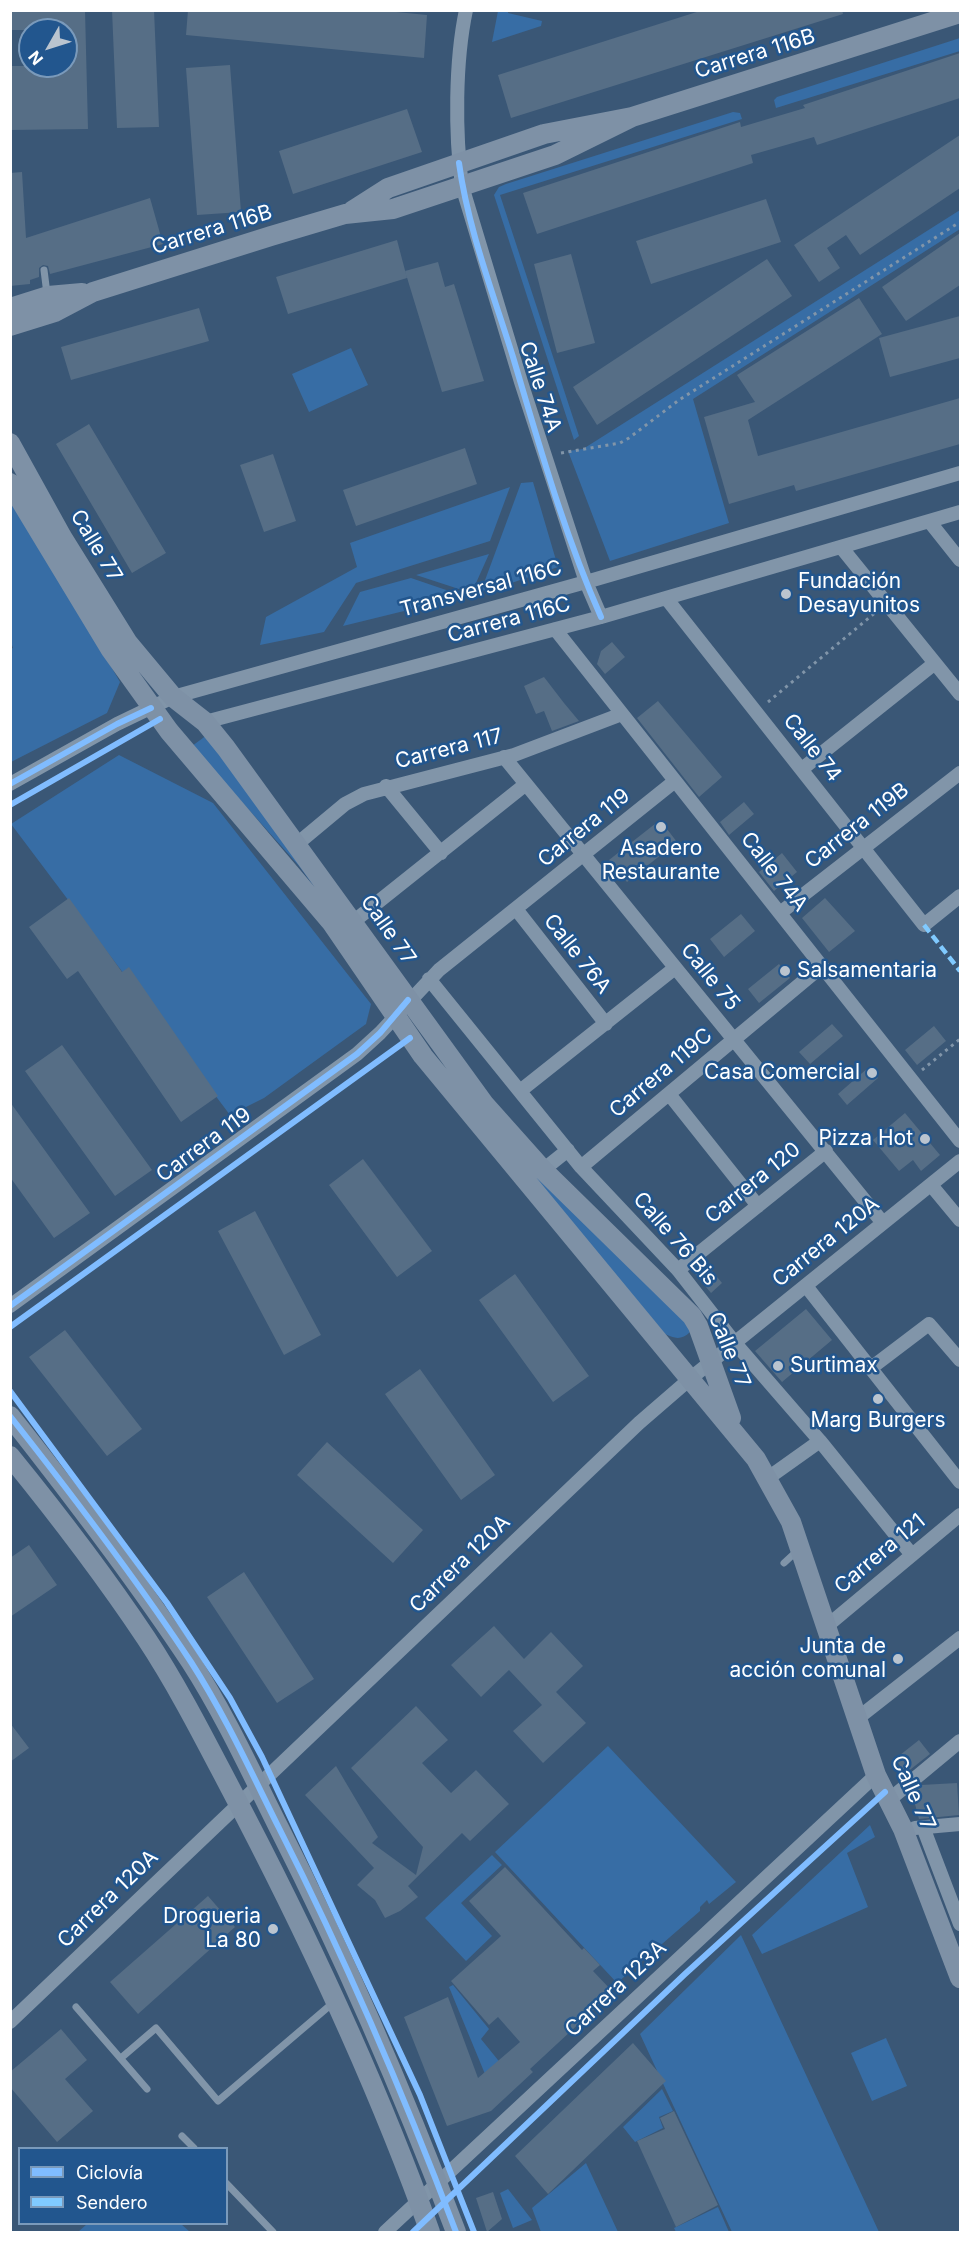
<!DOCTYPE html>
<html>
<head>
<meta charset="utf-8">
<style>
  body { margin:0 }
  #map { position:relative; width:971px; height:2243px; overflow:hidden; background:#3a5776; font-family:Inter,sans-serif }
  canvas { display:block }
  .frame { position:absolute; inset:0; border:12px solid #fff; pointer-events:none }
  .legend { position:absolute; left:18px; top:2147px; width:210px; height:78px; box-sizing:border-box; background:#22568e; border:2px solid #7a9abb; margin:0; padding:8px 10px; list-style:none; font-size:18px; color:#fff }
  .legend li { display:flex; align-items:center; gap:12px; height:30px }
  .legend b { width:30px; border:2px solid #7a9abb }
  .north { position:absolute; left:18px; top:18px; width:60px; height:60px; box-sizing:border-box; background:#22568e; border:2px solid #7a9abb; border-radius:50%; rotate:231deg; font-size:16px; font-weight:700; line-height:24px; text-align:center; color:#fff }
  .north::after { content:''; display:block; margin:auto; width:21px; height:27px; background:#bac4cf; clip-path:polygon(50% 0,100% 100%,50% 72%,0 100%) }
</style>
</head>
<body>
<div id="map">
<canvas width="971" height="2243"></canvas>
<div class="frame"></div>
<ul class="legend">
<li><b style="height:8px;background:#80bcff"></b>Ciclovía</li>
<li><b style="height:8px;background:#80caff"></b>Sendero</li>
</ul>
<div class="north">N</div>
</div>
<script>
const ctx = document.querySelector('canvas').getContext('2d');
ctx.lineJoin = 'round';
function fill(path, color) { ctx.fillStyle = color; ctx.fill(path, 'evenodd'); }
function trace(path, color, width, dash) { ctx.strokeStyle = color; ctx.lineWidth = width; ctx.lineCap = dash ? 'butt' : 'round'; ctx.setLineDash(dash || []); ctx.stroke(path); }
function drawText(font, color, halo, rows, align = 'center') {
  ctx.font = font + ' Inter,sans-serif'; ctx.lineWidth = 5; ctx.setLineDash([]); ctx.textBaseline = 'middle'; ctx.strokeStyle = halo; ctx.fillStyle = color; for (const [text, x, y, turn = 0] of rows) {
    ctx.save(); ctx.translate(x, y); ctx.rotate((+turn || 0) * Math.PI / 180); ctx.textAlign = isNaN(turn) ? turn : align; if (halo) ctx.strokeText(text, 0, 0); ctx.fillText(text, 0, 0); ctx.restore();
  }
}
fill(new Path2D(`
  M498,11h10v2l34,8 -1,5 -49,16z
  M960,38v13l-184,57 -2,-8 3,-3z
  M733,112l7,1 2,6 -242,76 79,241 -5,4 -80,-245 5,-8 7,-3z
  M960,210v19l-267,170 36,124 -119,38 -42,-110 15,-2z
  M351,348l17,37 -59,27 -17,-38z
  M533,482l25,85 -67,23 -10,1 40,-108z
  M510,487l-20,54 -134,42 -32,49 -64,13 6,-28 91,-50 -7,-24z
  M11,494l109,188 -13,31 -96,49 -1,-113 3,-1 -2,-6z
  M489,554l-13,29 -8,9 -52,-17z
  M411,578l41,14 1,7 -110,27 17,-34z
  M207,735l21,24 107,156 -36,-49 -107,-120z
  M119,755l94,48 158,201 -5,20 -102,74 -34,17 -219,-291z
  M509,1148l182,176 -1,8c-8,8 -15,7 -25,2z
  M608,1746l128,136 -27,22 -2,-4 -7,7v4l-83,72 -122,-131z
  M870,1825l5,12 -28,16 21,54 -106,47 -10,-19z
  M492,1855l10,10 -41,38 31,33 -26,25 -41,-43z
  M741,1935l138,297h-147l-92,-198z
  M453,1985l36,44 -8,10 21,26 -5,38 -48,-116z
  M886,2038l21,48 -35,15 -21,-48z
  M662,2089l11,22 -14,6 4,11 -28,14 -12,-15z
  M586,2163l32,69h-77l-9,-24z
  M508,2189l24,31 -19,8 -13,-35z
  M718,2207l11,25h-53l-2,-4z
  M87,2224h94l9,8h-112z`), '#376da5');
fill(new Path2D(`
  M10,10h75l3,119 -78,1v-64h56v-36h-56z
  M112,10h42l5,117 -42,1z
  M188,10h188l51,5 -3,43 -238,-23z
  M703,10h139l1,4 -332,104 -13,-43z
  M960,53v45l-143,47 -3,-8 -63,18 2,8 -216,71 -14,-41 217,-71 1,5 64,-19 -2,-3z
  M230,65l11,147 -44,3 -11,-147z
  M407,109l15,43 -129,42 -14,-43z
  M960,135v53l-100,67 -14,-20 -19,13 13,20 -21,14 -25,-37z
  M22,172l4,66 124,-40 13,46 -113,30 -2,-8 -5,-1 -4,3v9l-9,3v4l-20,2v-113z
  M766,199l15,43 -130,42 -15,-43z
  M960,233v52l-54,36 -24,-34z
  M397,240l10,38 -119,36 -12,-37z
  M571,254l24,89 -38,10 -23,-89z
  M767,259l25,37 -195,129 -24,-38z
  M438,262l7,25 9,-3 30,97 -42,11 -37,-121z
  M859,298l23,36 -134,86 10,36 202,-58v46l-164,47 -2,-6 -65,19 -25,-87 51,-15 -18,-27z
  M199,308l10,33 -138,39 -10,-33z
  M960,316v42l-70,19 -11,-39z
  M89,424l77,129 -34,20 -76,-129z
  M465,448l12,36 -121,42 -13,-36z
  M273,454l23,67 -32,11 -24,-67z
  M612,642l13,15 -20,17 -8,-10 4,-13z
  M544,677l20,26 15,18 -27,10 -8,-20 -8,3 -12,-28z
  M658,701l64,76 -23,20 -62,-79z
  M744,802l10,12 -25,21 -9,-13z
  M660,820l17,22 -50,40 -18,-22z
  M782,853l15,19 -23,19 -15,-19z
  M69,898l53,74 7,-5 89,129 -37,26 -103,-151 -11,8 -38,-52z
  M825,898l30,33 -26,21 -27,-34z
  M741,914l14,17 -31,26 -14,-18z
  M779,964l11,14 -31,25 -11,-14z
  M832,1024l11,12 -33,28 -11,-12z
  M934,1026l12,15 -29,24 -12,-15z
  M62,1045l90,125 -37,26 -90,-125z
  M869,1067l9,11 -31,27 -9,-11z
  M10,1102l80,111 -36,25 -44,-61z
  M905,1113l35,42 -19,16 -8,-11 -14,11 -26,-31z
  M363,1159l69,92 -35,26 -68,-92z
  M255,1211l66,124 -37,20 -66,-124z
  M704,1261l18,22 -11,10 -19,-23z
  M515,1274l74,102 -36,26 -74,-102z
  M806,1309l26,31 -50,42 -27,-31z
  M65,1330l77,99 -35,27 -78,-99z
  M420,1369l75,106 -34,25 -76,-106z
  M327,1442l96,88 -30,33 -96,-88z
  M29,1545l28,40 -47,32v-59z
  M244,1572l70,107 -37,24 -70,-106z
  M494,1626l30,33 27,-27 32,34 -27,26 30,31 -43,40 -30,-32 29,-26 -33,-35 -28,27 -30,-32z
  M416,1706l32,34 -26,23 29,30 25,-23 33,34 -39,37 -8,-8 -54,53 10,11 -18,14 -15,7 -10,-18 -18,-15 17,-17 -69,-73 31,-29 42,71 -6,6 44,32 7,-28 -72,-79z
  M10,1723l19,25 -19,14z
  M919,1740l11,14 -24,19 -11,-14z
  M957,1783l2,32 -40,4 -7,-26 9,-8z
  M505,1867l77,83 2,-2 16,17 -7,6 20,21 -83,77 3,3 -42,39 -44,15 -43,-109 44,-20 30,81 42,-36 -22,-25 -9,8 -38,-44 50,-45 -32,-35z
  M208,1896l27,31 -97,87 -28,-32z
  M61,2029l26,31 -22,19 28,32 -36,31 -47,-55v-15z
  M633,2043l33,38 -118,113 -33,-38z
  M674,2111l44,94 -42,22 -39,-86 28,-12 -5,-11z
  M493,2192l9,27 -15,13 -11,-34z`), '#566e86');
trace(new Path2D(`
  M561,453l59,-10 9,-5 50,-38 281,-178
  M768,702l108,-90
  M922,1070l38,-31`), '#8195a9', 3, [3, 4.5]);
trace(new Path2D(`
  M44,270l3,24
  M784,1563l13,-12
  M76,2007l71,82
  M121,2058l35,-30 62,73 116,-99
  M182,2136l12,12
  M226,2183l47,49`), '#8195a9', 7);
trace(new Path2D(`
  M466,10c-11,52 -11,124 -4,176l59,196 65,200 15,35
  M929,521l31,39
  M841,547l119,147
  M666,598l258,327 36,-29
  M555,629l405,512
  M205,722l396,-105 359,-105
  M504,757l379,466
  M802,769l133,-106
  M10,784l107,-60 56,-27 413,-115 374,-109
  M386,786l55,67
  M297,844l48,-40 19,-10 150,-39 108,-41
  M516,909l90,115
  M780,913l180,-140
  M353,922l173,-138
  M429,979l152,188 97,103 57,73 85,98 92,114
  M520,1091l155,-123
  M669,1094l89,112
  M581,1167l241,-201
  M543,1170l25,-20
  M931,1185l29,35
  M678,1270l148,-119
  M806,1286l154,196
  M10,1306l347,-252 23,-21 59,-63 236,-189
  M871,1368l58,-44 31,36
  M768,1478l52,-37
  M827,1626l133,-111
  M858,1718l102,-80
  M889,1800l71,-59
  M923,1827l37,97
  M915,1828l45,-4
  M10,2022l629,-599 52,-45 269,-217
  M385,2232l491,-457`), '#8195a9', 14);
trace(new Path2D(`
  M352,211l36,-23 156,-54 88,-17 328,-104
  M10,308l38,-12 34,-3
  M10,326l45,-14 38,-20 178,-56 74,-22 48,-5 162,-54 77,-38
  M10,443l52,94 66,106 45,54 32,25 21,26 259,357 58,65 149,146 6,10 33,92
  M10,483l101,167 58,81 163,192 91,133 333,403 35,63 85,253 27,54 57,149
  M10,1416c63,80 125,161 181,246 34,53 60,110 88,166 68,134 124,264 177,404
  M10,1456c48,59 94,119 136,182 37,56 67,118 99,178 70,135 134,273 185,416`), '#7e91a6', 20);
trace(new Path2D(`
  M924,925l36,46`), '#80caff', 4.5, [9, 4.5]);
trace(new Path2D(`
  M459,163c9,66 34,130 54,194 26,87 51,177 88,260
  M10,784l107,-60 34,-16
  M10,805l150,-86
  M10,1306l347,-252 23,-21 28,-33
  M10,1327l400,-289
  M10,1391l157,212 63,95 32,59 158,338 54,137
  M10,1416c63,80 125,161 181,246 34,53 60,110 88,166 68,134 124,264 177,404
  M413,2232l272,-258 200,-182`), '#80bcff', 6);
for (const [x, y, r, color] of [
  [786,594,6,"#bac4cf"],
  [661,827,6,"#bac4cf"],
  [785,971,6,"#bac4cf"],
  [872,1073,6,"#bac4cf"],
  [925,1139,6,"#bac4cf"],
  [778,1366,6,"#bac4cf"],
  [878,1399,6,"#bac4cf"],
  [898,1659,6,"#bac4cf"],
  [273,1929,6,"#bac4cf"]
]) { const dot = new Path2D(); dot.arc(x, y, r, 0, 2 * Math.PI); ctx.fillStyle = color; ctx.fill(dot); trace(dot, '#22568e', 2); }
drawText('21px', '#fff', '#22568e', [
  ["Carrera 116B",755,54,-17],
  ["Carrera 116B",212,230,-17],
  ["Calle 74A",540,387,72],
  ["Calle 77",96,546,59],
  ["Transversal 116C",481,589,-15],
  ["Carrera 116C",509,620,-15],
  ["Calle 74",812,748,52],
  ["Carrera 117",449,749,-14],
  ["Carrera 119B",857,826,-38],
  ["Carrera 119",584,828,-39],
  ["Calle 74A",774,872,52],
  ["Calle 77",388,930,55],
  ["Calle 76A",577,954,52],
  ["Calle 75",710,977,51],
  ["Carrera 119C",661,1073,-40],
  ["Carrera 119",204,1145,-36],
  ["Carrera 120",753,1183,-39],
  ["Calle 76 Bis",675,1239,49],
  ["Carrera 120A",826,1242,-39],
  ["Calle 77",729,1350,68],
  ["Carrera 121",880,1554,-40],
  ["Carrera 120A",460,1564,-44],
  ["Calle 77",913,1793,66],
  ["Carrera 120A",108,1899,-44],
  ["Carrera 123A",616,1989,-43]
]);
drawText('21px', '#fff', '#22568e', [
  ["Fundación",798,582,"left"],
  ["Desayunitos",798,606,"left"],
  ["Asadero",661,849,"center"],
  ["Restaurante",661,873,"center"],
  ["Salsamentaria",797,971,"left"],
  ["Casa Comercial",860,1073],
  ["Pizza Hot",913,1139],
  ["Surtimax",790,1366,"left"],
  ["Marg Burgers",878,1421,"center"],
  ["Junta de",886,1647],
  ["acción comunal",886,1671],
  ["Drogueria",261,1917],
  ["La 80",261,1941]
], 'right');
</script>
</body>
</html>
